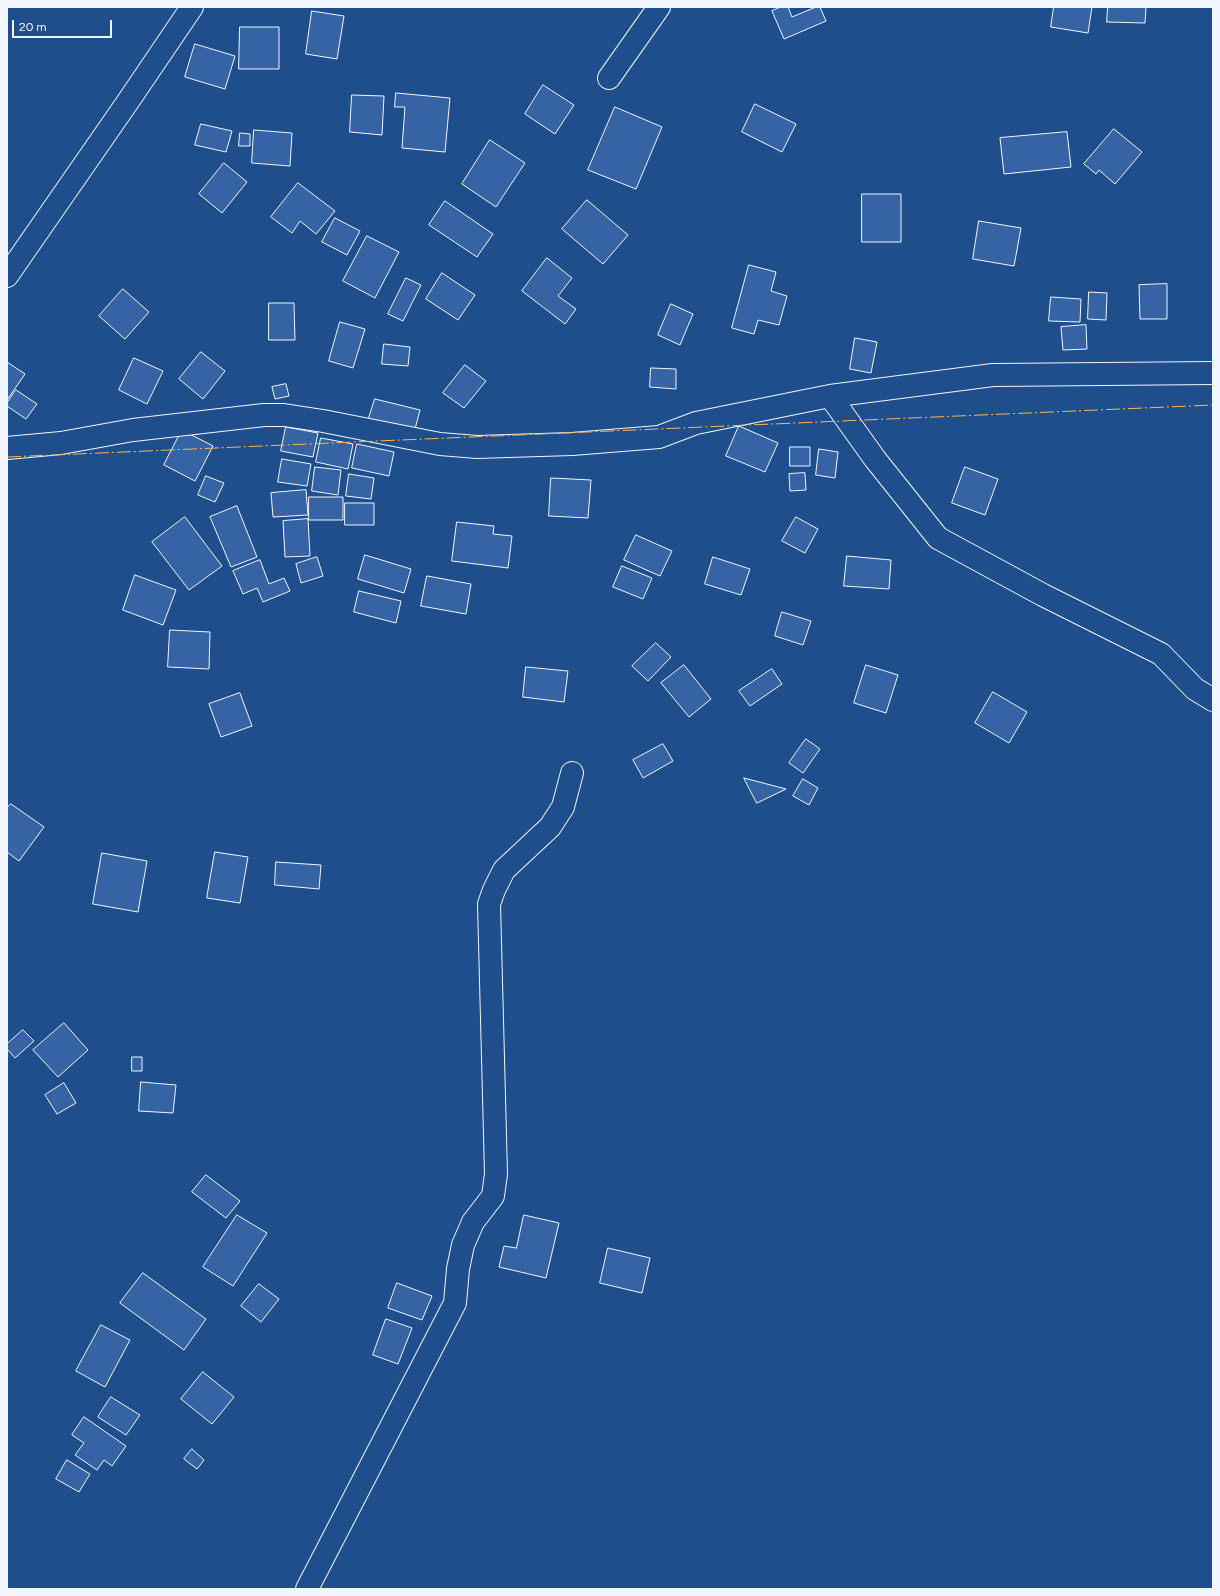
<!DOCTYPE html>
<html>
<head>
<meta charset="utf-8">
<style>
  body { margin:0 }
  #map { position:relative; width:1220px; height:1596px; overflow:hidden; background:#1f4e8c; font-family:Figtree,sans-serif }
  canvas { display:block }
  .frame { position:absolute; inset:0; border:8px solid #f2f6ff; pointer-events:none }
  .scale { position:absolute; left:12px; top:20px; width:100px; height:18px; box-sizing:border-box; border:2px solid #f2f6ff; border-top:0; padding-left:5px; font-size:12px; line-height:14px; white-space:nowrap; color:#f2f6ff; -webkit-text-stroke:3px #1f4e8c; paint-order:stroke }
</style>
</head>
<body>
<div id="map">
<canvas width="1220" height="1596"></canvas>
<div class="frame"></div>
<div class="scale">20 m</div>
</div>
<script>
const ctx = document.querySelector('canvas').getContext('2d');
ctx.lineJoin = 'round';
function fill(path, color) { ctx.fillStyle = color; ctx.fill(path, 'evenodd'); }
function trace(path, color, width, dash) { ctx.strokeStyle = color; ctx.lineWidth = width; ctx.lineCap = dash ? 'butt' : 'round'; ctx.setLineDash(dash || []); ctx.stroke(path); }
const building = new Path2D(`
  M781,7h7l4,10 24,-10h4l6,14 -42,18 -12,-28z
  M1054,7h38l-4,26 -37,-6z
  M1108,7h38l-1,16 -38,-1z
  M312,11l32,5 -7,43 -31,-5z
  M240,27h39v42h-40z
  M195,44l40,12 -10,33 -40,-12z
  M543,85l31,20 -19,29 -30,-20z
  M396,93l54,5 -5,54 -43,-4 3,-41h-10z
  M352,95l32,1 -2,39 -32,-3z
  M755,104l41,20 -14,28 -40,-20z
  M615,107l47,20 -26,62 -48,-19z
  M201,124l31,7 -6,21 -31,-7z
  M1114,129l28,23 -27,32 -16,-14 -3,4 -12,-10z
  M254,130l38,3 -2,33 -38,-3z
  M1067,132l4,35 -67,7 -4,-36z
  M240,133l10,1v12h-11z
  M490,140l35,23 -29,44 -34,-23z
  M224,163l23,19 -25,31 -23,-19z
  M298,183l37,28 -19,23 -16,-13 -8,12 -21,-16z
  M862,194h39v48h-39z
  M587,200l41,35 -25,29 -41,-35z
  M445,201l48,33 -16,23 -48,-32z
  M335,218l25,13 -13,24 -25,-13z
  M979,221l42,7 -7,38 -41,-7z
  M367,236l32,16 -24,46 -32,-17z
  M547,258l25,20 -14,18 18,13 -11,15 -43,-33z
  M749,265l27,7 -5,19 16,5 -8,29 -21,-5 -4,14 -22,-6z
  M442,273l33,22 -17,25 -32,-21z
  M406,278l15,7 -18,36 -15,-7z
  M1167,284v35h-27l-1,-34z
  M123,289l26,23 -24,27 -26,-23z
  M1089,292l18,1 -1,27 -18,-1z
  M1051,297l30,2 -1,23 -31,-1z
  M269,303h25l1,37h-26z
  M671,304l22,10 -13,31 -22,-10z
  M340,322l25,7 -12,39 -24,-7z
  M1086,325l1,24 -24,1 -2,-23z
  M855,338l22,4 -6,31 -21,-4z
  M384,344l26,3 -2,19 -26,-2z
  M201,352l24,19 -22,28 -24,-20z
  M134,358l29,13 -16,33 -28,-14z
  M7,362l18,12 -18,26z
  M465,365l21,16 -22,27 -21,-15z
  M651,368l25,1v20l-26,-2z
  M286,384l3,12 -14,3 -3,-12z
  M16,390l21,14 -11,15 -19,-13v-3z
  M375,399l45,11 -6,23 -46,-12z
  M739,426l39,17 -13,29 -39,-16z
  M286,427l32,6 -5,24 -32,-6z
  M182,430l31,16 -18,35 -31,-16z
  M321,438l32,6 -5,25 -32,-7z
  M357,444l37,8 -5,24 -37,-8z
  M790,447h20v19h-20z
  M819,449l19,3 -3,26 -19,-3z
  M282,459l29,5 -4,22 -29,-4z
  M315,467l26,3 -3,25 -26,-4z
  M965,467l33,12 -13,36 -33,-12z
  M805,473l1,17 -16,1 -1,-17z
  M349,474l25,4 -3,21 -25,-3z
  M206,476l18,7 -9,19 -17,-7z
  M551,478l40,2 -3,38 -39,-2z
  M306,490l2,25 -35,2 -2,-24z
  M309,497h34v23h-34z
  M345,503h29v22h-29z
  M237,506l20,51 -26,10 -21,-50z
  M185,517l37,49 -33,24 -37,-48z
  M796,517l22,12 -13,24 -23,-12z
  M308,519l2,37 -25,1 -2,-36z
  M457,522l37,4 -1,8 19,2 -4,32 -56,-7z
  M636,535l36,16 -12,25 -36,-16z
  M365,555l46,14 -7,24 -46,-14z
  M847,556l44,4 -2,29 -45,-3z
  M317,557l6,19 -22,7 -5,-19z
  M713,557l37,12 -9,26 -36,-11z
  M260,560l9,24 15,-6 6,13 -27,11 -6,-14 -14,6 -10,-23z
  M622,566l30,12 -9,21 -30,-12z
  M135,575l41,15 -13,35 -40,-15z
  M427,576l44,8 -5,30 -45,-8z
  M359,591l42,10 -5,22 -42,-11z
  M782,612l29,9 -8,24 -28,-9z
  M170,630l40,2 -1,37 -41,-2z
  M656,643l15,14 -23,24 -16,-15z
  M684,665l27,34 -22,18 -28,-34z
  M866,665l32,10 -12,38 -32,-10z
  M526,667l42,4 -4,31 -41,-5z
  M772,669l10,15 -32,22 -11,-15z
  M993,692l34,20 -18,31 -34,-20z
  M240,693l12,33 -31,11 -12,-33z
  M806,739l14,10 -17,24 -14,-10z
  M663,744l10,17 -30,17 -10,-18z
  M744,778l42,11 -29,14z
  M803,779l15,9 -9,17 -16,-9z
  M11,804l33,23 -25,34 -12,-9v-44z
  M215,852l33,5 -8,46 -33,-5z
  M102,853l45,8 -9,51 -45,-8z
  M276,862l45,3 -2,24 -44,-4z
  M64,1023l24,27 -30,27 -25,-27z
  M23,1030l11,11 -19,17 -8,-9v-5z
  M132,1057h10v14h-10z
  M141,1082l35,3 -3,28 -34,-2z
  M64,1083l12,20 -19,11 -12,-19z
  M206,1175l34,26 -14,17 -34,-26z
  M237,1215l30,18 -34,53 -30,-19z
  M524,1215l35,8 -13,55 -47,-11 5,-21 12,2z
  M608,1248l42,10 -8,35 -42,-10z
  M143,1273l63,46 -22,31 -64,-47z
  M397,1283l35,13 -10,24 -34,-12z
  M259,1284l20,15 -18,23 -20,-16z
  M386,1319l26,9 -14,36 -25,-9z
  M101,1325l29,15 -25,47 -29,-16z
  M203,1372l31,25 -22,27 -31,-25z
  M111,1397l29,18 -14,20 -28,-18z
  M84,1417l42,29 -14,20 -8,-6 -7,10 -22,-15 9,-12 -12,-8z
  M192,1449l12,11 -7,9 -13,-10z
  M67,1460l23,14 -11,18 -23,-13z`);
fill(building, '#3563a3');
trace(building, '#f2f6ff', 1);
const minor = new Path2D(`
  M609,78l50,-71
  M7,276l122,-176 63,-93
  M830,396l45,63 63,79 105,57 118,59 34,35 18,11
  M7,448l54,-5 72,-13 131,-15h20l39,6 117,23 37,3 95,-3 87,-7 37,-14 134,-27 163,-21 220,-2
  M307,1589l148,-286 3,-34 5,-24 10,-23 20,-26 3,-22 -7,-270 5,-14 10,-20 46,-43 13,-20 9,-34`);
trace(minor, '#f2f6ff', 24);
trace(minor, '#1f4e8c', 22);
trace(new Path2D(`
  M7,457l1206,-52`), '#ffb74d', 1, [14, 3, 2, 3]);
</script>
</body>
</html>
